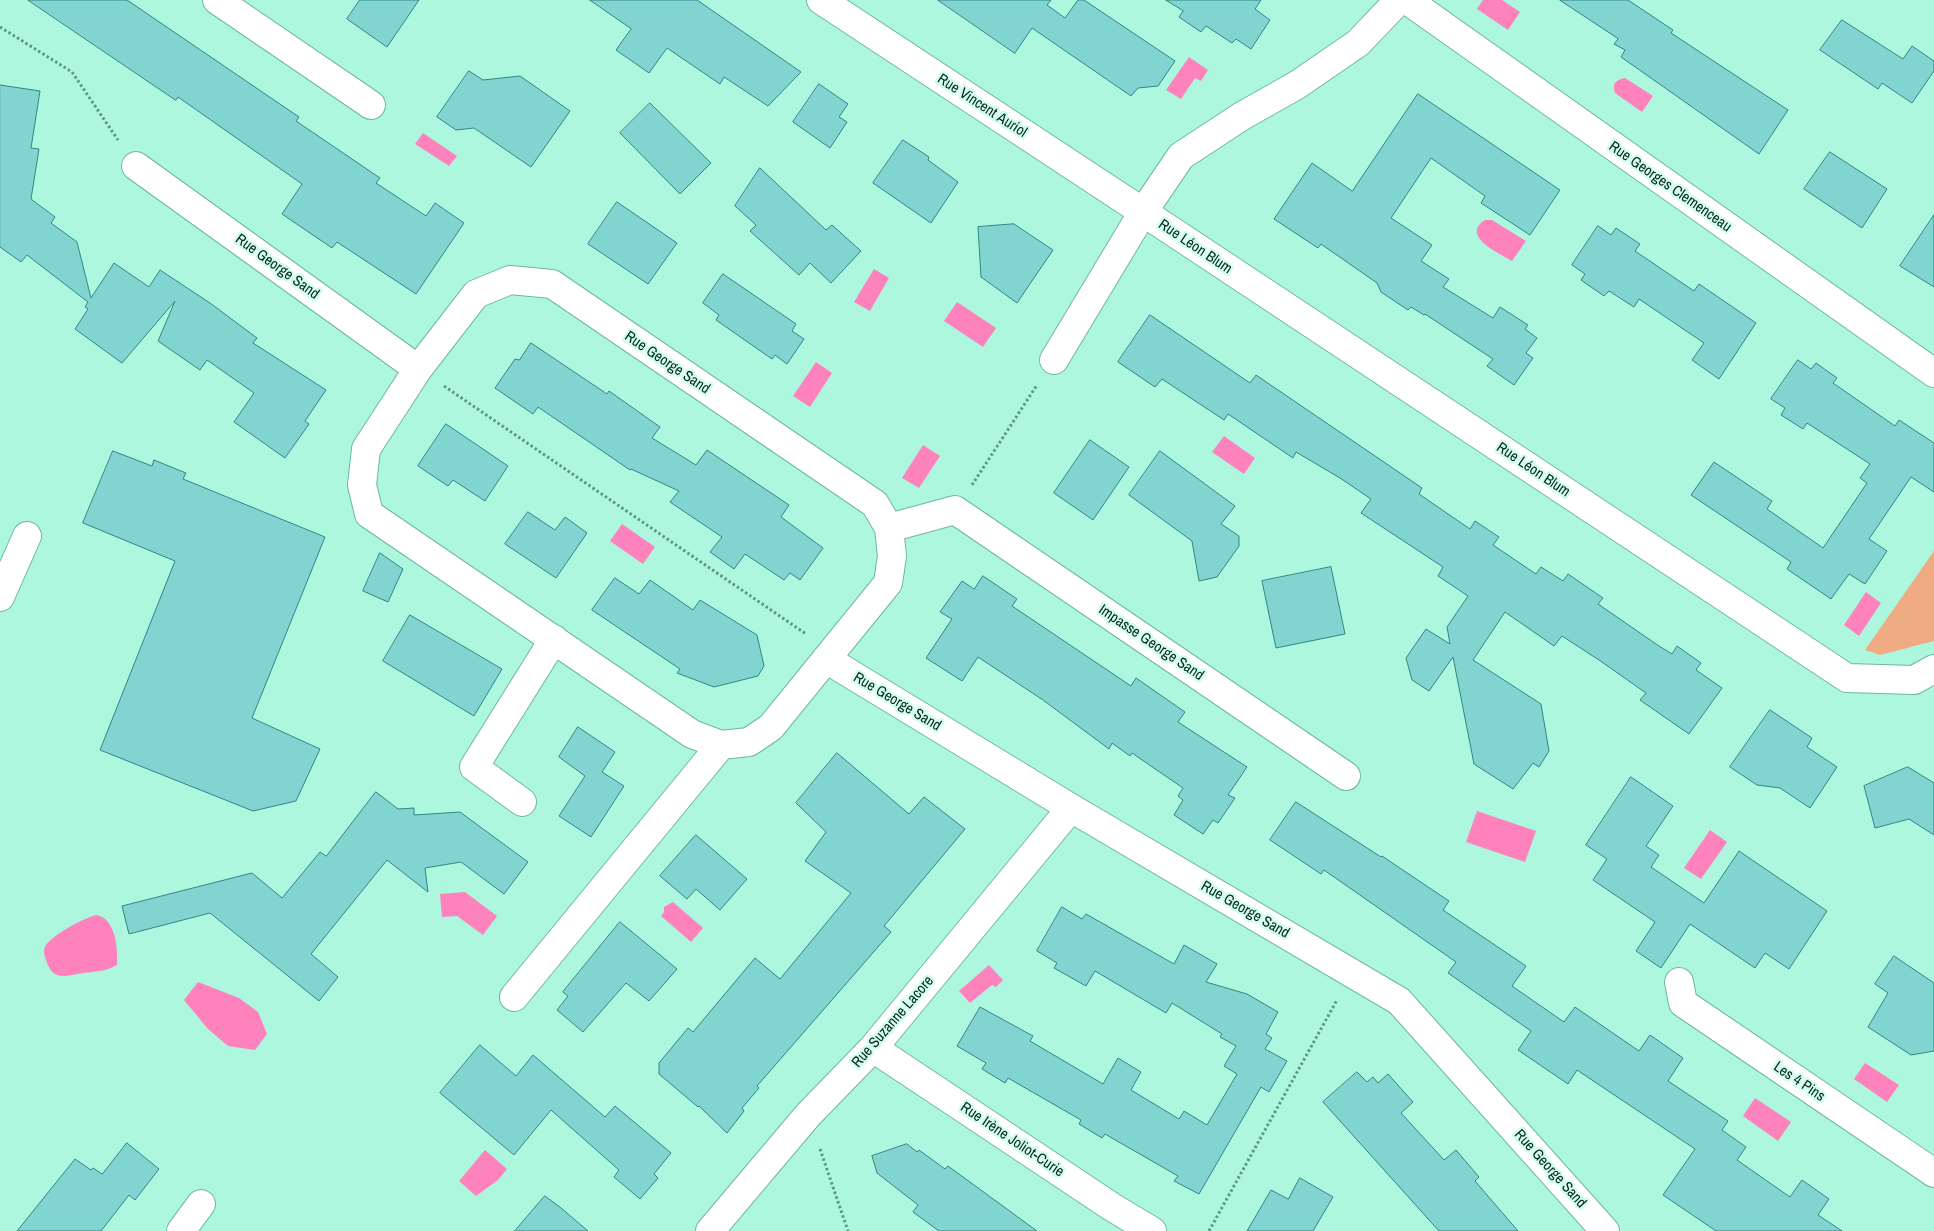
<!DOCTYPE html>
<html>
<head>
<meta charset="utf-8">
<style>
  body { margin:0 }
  canvas { display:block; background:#adf7df }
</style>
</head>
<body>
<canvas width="1934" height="1231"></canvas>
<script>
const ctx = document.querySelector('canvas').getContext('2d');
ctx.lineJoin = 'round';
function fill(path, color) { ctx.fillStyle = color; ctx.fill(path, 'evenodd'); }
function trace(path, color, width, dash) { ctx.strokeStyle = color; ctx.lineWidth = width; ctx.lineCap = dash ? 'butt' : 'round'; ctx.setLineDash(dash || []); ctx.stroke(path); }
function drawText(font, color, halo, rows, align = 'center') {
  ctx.font = font + ' "Archivo Narrow",sans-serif'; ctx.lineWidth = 5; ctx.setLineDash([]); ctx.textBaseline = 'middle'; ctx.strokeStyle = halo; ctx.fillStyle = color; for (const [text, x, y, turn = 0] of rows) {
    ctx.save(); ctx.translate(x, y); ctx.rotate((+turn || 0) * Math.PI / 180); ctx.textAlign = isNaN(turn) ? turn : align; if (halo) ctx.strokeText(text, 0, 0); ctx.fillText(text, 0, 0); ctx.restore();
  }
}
fill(new Path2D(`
  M1934,551v90l-54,14 -15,-5z`), '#efab81');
fill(new Path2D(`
  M1483,0h19l18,12 -12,18 -31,-21z
  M1189,57l19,13 -7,11 -6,-3 -14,21 -15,-9z
  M1625,78l28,18 -11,16 -27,-19c-3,-9 0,-13 10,-15z
  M423,133l34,23 -8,10 -34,-22z
  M1485,220h7l34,21 -14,20c-13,-8 -52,-25 -27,-41z
  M874,269l15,9 -19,33 -16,-9z
  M957,302l39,26 -13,19 -39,-26z
  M816,362l16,11 -22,34 -17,-11z
  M1224,436l31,22 -11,16 -32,-22z
  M923,445l17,11 -21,32 -17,-10z
  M622,524l33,23 -12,17 -33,-23z
  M1866,592l15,11 -22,33 -15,-11z
  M1477,811l59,20 -11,31 -59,-20z
  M1710,830l17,12 -26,37 -17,-11z
  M465,892l32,24 -14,19 -26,-19 -15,1 -2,-23z
  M673,902l30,26 -12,14 -30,-26 3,-4v-5z
  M96,915c20,3 22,34 21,50 -10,6 -23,7 -34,8 -18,3 -30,9 -37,-13 -2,-5 -3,-11 0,-15 8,-11 38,-27 50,-30z
  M989,965l14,15 -7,7 -4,-2 -22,18 -11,-12z
  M198,982l41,16 19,14 9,22 -12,16 -27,-4 -20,-17 -24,-29z
  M1865,1063l34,22 -12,17 -33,-23z
  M1755,1098l36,24 -13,19 -35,-25z
  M485,1150l22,19 -9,11 -22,16 -17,-15z`), '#fe83bd');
const building = new Path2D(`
  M28,0h99l172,117 -3,4 84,57 -4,5 50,33 9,-13 29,20 -48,71 -79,-52 -5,6 -50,-34 20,-30 -124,-87 -2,3z
  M360,0h59l-32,47 -40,-28z
  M590,0h107l104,72 -33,34 -44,-29 -4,7 -53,-36 -18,25 -33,-23 15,-21z
  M938,0h113l-4,5 18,13 13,-18h6l91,61 -17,25 -20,2 -7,8 -99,-68 -17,25z
  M1166,0h95l-6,9 15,11 -19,29 -15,-10 -4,4 -26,-17 -5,6 -22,-15 4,-6z
  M1560,0h68l45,30 -2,3 117,77 -29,44 -138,-97 4,-7 -11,-6 4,-5z
  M1842,20l61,39 9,-13 22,15v10l-22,32 -30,-20 -4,6 -58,-39z
  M469,71l14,9 37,-4 50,35 -39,56 -57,-39 -18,2 -19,-13z
  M819,84l29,20 -9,13 8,5 -17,26 -37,-26z
  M0,85l40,6 -9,57 8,1 -8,50 24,18 -4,6 26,19 14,56 23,-35 35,24 11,-17 50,33 47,35 -4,5 73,47 -21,31 4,3 -24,34 -51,-36 20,-29 -47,-33 -7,10 -42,-29 17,-40 -53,62 -47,-34 13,-20 -3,-2 3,-5 -61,-47 -6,7 -21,-15z
  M1418,94l142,96 -30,45 -49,-32 4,-7 -54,-38 -40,60 41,27 -11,16 28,18 -6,8 50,31 7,-11 28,18 -3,4 12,9 -11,15 7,5 -19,27 -27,-19 6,-7 -68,-45 -1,1 -13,-8 -3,3 -27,-18 -4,-9 -56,-39 -3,4 -44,-29 38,-56 40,28z
  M650,103l61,60 -31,31 -60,-61z
  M903,140l26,17 -1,3 30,22 -27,41 -58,-40z
  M1830,152l57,37 -25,39 -58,-39z
  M760,168l66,62 6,-5 29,26 -30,32 -21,-20 -11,12 -49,-44 6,-6 -21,-19z
  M617,202l60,41 -29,41 -60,-40z
  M1934,215v72l-34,-21z
  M1014,224l39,26 -36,53 -36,-26 -3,-50z
  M1598,226l13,9 5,-7 24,16 -5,7 59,40 5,-7 57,39 -37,56 -27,-19 12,-17 -65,-44 -5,8 -25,-16 -5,5 -23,-16 4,-6 -13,-9z
  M723,274l73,50 -4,7 12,8 -17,25 -12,-9 -3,4 -56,-39 3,-5 -16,-12z
  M1150,315l100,68 6,-8 166,113 -3,6 51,35 5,-8 24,16 -6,8 43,29 5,-7 22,14 5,-7 35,24 -5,6 61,42 13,8 5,-8 24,17 -5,7 26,18 -33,46 -49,-34 6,-7 -47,-33 -37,-24 -8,10 -49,-34 -32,48 68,44 8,47 -10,16 -6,-4 -20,26 -39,-25 -21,-107 -24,34 -17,-11 -6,-22 20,-29 24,15 -3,-17 21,-31 -30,-20 5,-9 -82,-54 10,-14 -31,-21 -44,-26 -3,6 -65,-44 -4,6 -62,-41 -7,8 -37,-25z
  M531,343l76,51 2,-3 51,36 -8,11 44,27 11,-15 82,55 -8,12 42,31 -23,32 -10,-7 -6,7 -39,-26 -11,15 -24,-17 12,-15 -52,-35 9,-11 -48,-22 -1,1 -92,-63 -5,7 -38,-26 20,-29 4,1z
  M1798,360l13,9 5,-6 21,15 -4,5 62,43 4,-6 35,23v49l-23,-15 -42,62 18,12 -22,33 -16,-10 -18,25 -44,-30 4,-7 -100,-67 23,-33 58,39 -5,8 56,39 44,-65 -7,-5 10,-14 -63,-41 -4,6 -22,-14 4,-7 -14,-9z
  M446,424l62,42 -23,35 -32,-21 -5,6 -30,-20z
  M1090,440l39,27 -36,53 -39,-27z
  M113,451l39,15 2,-6 32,13 -3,6 142,58 -73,181 68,31 -24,52 -43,10 -153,-61 75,-189 -92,-38z
  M1160,451l75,55 -14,18 18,12v10l-22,31 -18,4 -7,-40 -63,-46z
  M528,512l27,18 10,-13 22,16 -31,45 -51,-34z
  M380,553l23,16 -15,33 -25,-11z
  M1331,567l14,67 -69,14 -14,-67z
  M983,576l34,23 -5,7 119,80 5,-8 49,34 -7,10 69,45 -19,28 7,3 -17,25 -5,-3 -10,14 -29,-19 9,-15 -5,-4 5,-8 -51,-35 -2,3 -18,-13 -3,6 -66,-49 -65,-43 -16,24 -36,-23 26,-39 -12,-7 22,-31 12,8z
  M615,578l24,16 11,-14 43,30 7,-10 57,35 7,31 -6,10 -44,11 -37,-14 3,-4 -88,-59z
  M410,615l92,54 -28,47 -91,-55z
  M1770,710l42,28 -5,9 30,20 -27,41 -30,-20 -23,-3 -27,-18z
  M578,727l37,25 -13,20 22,14 -33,51 -32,-21 26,-40 -26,-19z
  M837,753l72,61 15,-17 41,32 -81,97 7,6 -134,154 2,2 -17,20 2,3 -17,22 -28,-27 -1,1 -39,-33v-11l29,-35 5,4 62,-74 25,21 71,-86 -46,-32 21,-29 -30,-29z
  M1908,767l26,16v52l-25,-16 -34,9 -11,-42z
  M1631,777l42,29 -27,40 13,9 -8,12 53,36 35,-52 88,60 -38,58 -24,-16 -10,15 -65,-44 -29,44 -25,-17 19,-29 -62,-42 14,-21 -21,-14z
  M376,792l22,17 16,-1v7l46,-3 68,50 -24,32 -43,-32 -36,6 3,24 -41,-32 -76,94 27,23 -19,24 -109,-88 -81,21 -7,-28 130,-33 30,25 38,-46 6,4z
  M1296,802l85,55 1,-1 67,45 -6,9 83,56 -14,20 52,36 11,-15 64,44 11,-16 33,23 -15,23 60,40 -6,9 24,17 -9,13 53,37 12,-17 27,19 -11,16 24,16h-126l-53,-36 32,-46 -118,-79 -9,14 -50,-34 13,-19 -83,-58 8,-11 -132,-92 -3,4 -51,-34z
  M696,835l51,44 -27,31 -24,-21 -9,10 -27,-23z
  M1062,907l20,12 4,-5 88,50 10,-19 33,19 -11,18 41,12 31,18 -12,22 6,4 -7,11 22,12 -18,31 -8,-5 -62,107 -25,-13 4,-5 -73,-42 -3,4 -23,-14 2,-4 -73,-42 -3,5 -23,-14 4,-6 -29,-17 23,-39 53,29 -3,5 73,43 15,-26 23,14 -10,18 48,29 5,-8 23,14 30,-51 -13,-8 12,-20 -16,-9 2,-3 -50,-31 -6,10 -71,-42 -9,15 -32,-18 3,-5 -20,-12z
  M620,922l57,47 -28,32 -23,-18 -43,49 -26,-22 11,-14 -5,-4z
  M1894,956l40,27v68l-23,4 -43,-28 20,-34 -13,-9z
  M480,1045l36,31 17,-21 72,62 10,-11 56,47 -17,21 4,4 -18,21 -26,-22 5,-7 -68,-60 -37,45 -74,-62z
  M1357,1072l10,10 6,-5 5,6 10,-9 25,28 -12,11 43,47 12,-10 23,27 -4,4 43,50h-79l-116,-129z
  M127,1143l32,26 -24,31 -6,-5 -28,36h-84l58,-72 16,11 2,-2 9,6z
  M907,1144l10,8 2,-2 26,19 3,-3 89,65h-98l-26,-19 5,-7 -41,-32 -5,-17z
  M1300,1178l33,19 -20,34h-66l24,-41 17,9z
  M545,1196l16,12 27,23h-73z`);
fill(building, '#82d4d1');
trace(building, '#318684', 1);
const minor = new Path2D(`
  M217,0l154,105
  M821,0l322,212 38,-56 61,-40 55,-31 61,-42 41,-43
  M1407,0l527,373
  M136,166l282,203
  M510,280l42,4 323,220 14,24 3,28 -4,27 -117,144 -22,15 -28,3 -29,-11 -323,-220 -7,-29 4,-36 52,-80 58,-75z
  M1054,360l89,-148 704,466 67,2 20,-11
  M889,528l66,-18 391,266
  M0,597l27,-61
  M826,659l245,149 328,193 206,230
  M522,802l-48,-35 80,-128
  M1679,982l4,21 251,170
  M514,997l207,-252
  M873,1048l239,159 40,24
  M181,1231l20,-27
  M710,1231l98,-116 65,-67 198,-240`);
trace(minor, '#6fb7a1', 30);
trace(new Path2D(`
  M0,27l72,45 46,68
  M444,386l362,248
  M972,485l65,-100
  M820,1149l28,82
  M1209,1231l128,-231`), '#609685', 3, [2.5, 2.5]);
trace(minor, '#fff', 28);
drawText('15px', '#092820', '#d3feef', [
  ["Rue Vincent Auriol",982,106,33],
  ["Rue Georges Clemenceau",1670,187,35],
  ["Rue Léon Blum",1195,247,34],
  ["Rue George Sand",277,267,36],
  ["Rue George Sand",667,363,34],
  ["Rue Léon Blum",1533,470,34],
  ["Impasse George Sand",1151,643,34],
  ["Rue George Sand",897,702,31],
  ["Rue George Sand",1245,910,30],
  ["Rue Suzanne Lacore",893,1022,-49],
  ["Les 4 Pins",1799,1082,34],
  ["Rue Irène Joliot-Curie",1012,1140,34],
  ["Rue George Sand",1550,1169,48]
]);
</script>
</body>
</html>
